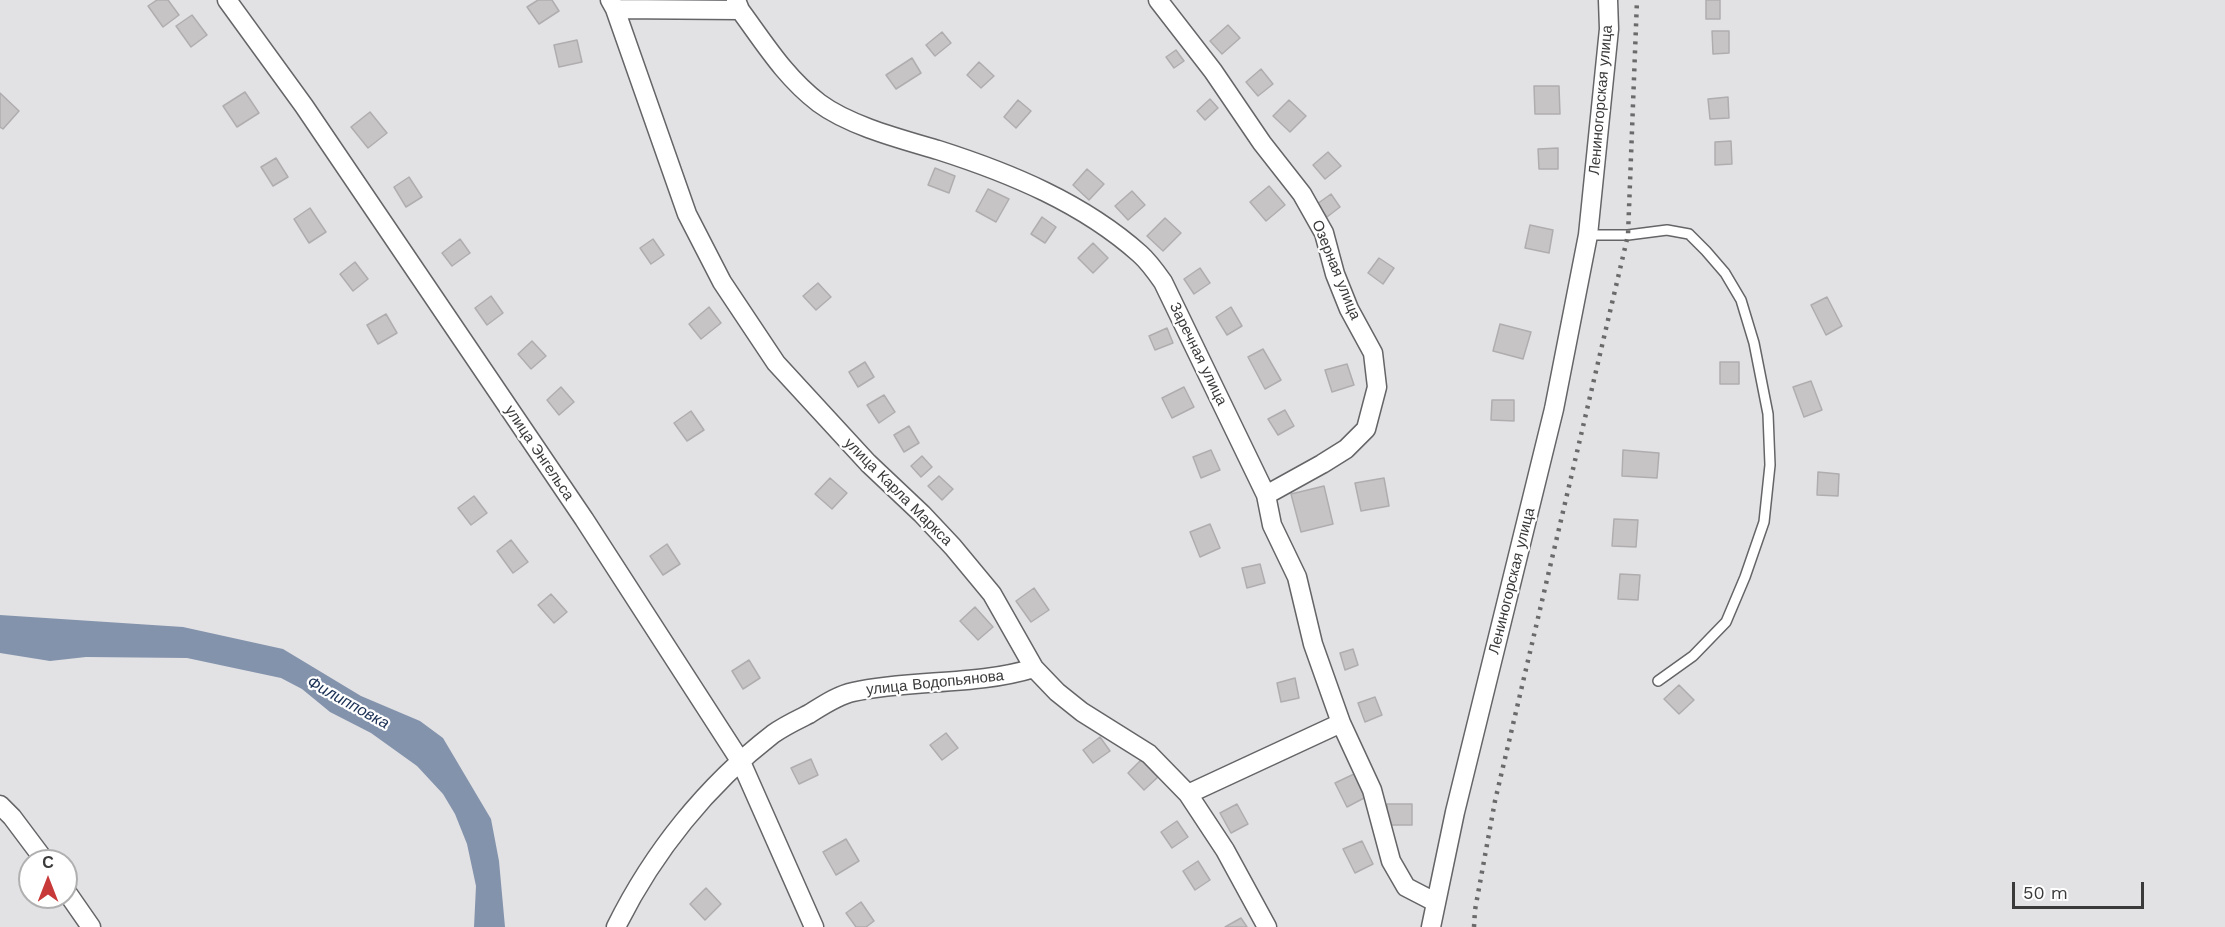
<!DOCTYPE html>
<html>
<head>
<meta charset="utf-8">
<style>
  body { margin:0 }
  #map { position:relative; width:2225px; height:927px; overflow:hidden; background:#e2e2e5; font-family:"Work Sans",sans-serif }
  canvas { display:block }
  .north { position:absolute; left:18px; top:849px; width:60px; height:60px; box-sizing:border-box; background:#fff; border:2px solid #b0b0b1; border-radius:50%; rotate:0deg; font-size:16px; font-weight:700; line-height:24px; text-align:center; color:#3a3a3b }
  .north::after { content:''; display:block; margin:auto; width:21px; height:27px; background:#c83939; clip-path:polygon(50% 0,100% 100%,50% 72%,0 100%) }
  .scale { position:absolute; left:2012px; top:882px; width:132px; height:27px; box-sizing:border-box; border:3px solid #3a3a3b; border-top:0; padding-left:8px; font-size:18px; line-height:21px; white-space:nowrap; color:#3a3a3b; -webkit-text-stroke:4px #fff; paint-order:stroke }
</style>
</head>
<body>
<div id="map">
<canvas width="2225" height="927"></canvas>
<div class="north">С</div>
<div class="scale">50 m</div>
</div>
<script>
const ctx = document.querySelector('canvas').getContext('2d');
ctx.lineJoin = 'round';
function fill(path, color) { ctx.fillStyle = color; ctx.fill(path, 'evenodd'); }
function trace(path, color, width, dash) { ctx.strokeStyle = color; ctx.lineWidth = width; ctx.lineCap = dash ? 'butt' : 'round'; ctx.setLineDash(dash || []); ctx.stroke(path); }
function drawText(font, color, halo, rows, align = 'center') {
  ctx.font = font + ' "Work Sans",sans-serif'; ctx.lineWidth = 4.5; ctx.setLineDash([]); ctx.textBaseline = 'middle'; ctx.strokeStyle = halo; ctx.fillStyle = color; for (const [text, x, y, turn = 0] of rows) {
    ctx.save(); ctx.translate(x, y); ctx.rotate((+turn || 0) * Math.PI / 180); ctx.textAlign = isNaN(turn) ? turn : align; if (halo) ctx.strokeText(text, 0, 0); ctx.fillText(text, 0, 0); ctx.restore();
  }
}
fill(new Path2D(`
  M0,615l183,12 100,22 78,47 59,25 23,17 48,81 8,42 6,66h-31l2,-41 -9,-42 -12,-30 -12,-20 -26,-28 -46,-33 -41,-21 -28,-23 -21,-11 -94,-20 -101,-1 -36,4 -50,-8z`), '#8493ac');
const building = new Path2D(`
  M157,0h11l11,15 -16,12 -15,-21z
  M538,0h14l7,11 -20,13 -12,-17z
  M1706,0h14v19h-14z
  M192,15l15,20 -16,12 -15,-21z
  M1228,25l12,13 -18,16 -12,-13z
  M1712,31h17v22l-16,1z
  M942,32l9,11 -16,13 -9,-11z
  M577,40l5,22 -23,5 -5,-22z
  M1176,50l8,11 -10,7 -8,-11z
  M912,58l9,15 -25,16 -10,-14z
  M979,62l15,14 -13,12 -14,-13z
  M1261,69l12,15 -15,12 -12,-14z
  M1534,86h25l1,28h-25z
  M245,92l14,21 -22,14 -14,-21z
  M0,93l19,18 -16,18 -3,-2z
  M1728,97l1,21 -19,1 -2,-20z
  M1210,99l8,9 -13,12 -8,-9z
  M1018,100l13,11 -15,17 -12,-11z
  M1289,100l17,16 -16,16 -17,-16z
  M370,112l17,21 -19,15 -17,-21z
  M1731,141l1,23 -17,1v-23z
  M1558,148v21h-19l-1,-20z
  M1328,152l13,14 -16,13 -12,-14z
  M276,158l12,19 -15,9 -12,-19z
  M935,168l20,8 -6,17 -21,-8z
  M1087,169l17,15 -15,16 -16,-15z
  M409,177l13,20 -16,10 -12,-20z
  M1269,186l16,19 -19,16 -16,-19z
  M988,189l21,10 -13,23 -20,-11z
  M1132,191l13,14 -17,15 -13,-14z
  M1331,194l9,13 -13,10 -10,-13z
  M310,208l16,24 -17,11 -15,-24z
  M1042,217l14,10 -11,16 -14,-9z
  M1165,218l16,15 -18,18 -16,-15z
  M1530,225l23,5 -4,23 -24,-5z
  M460,239l10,14 -18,13 -10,-13z
  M653,239l11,16 -13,9 -11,-16z
  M1093,243l15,15 -15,15 -15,-15z
  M1379,258l15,10 -11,16 -15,-11z
  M355,262l13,17 -15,12 -13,-17z
  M1200,268l10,15 -16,11 -10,-15z
  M818,283l13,14 -15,13 -13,-14z
  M491,296l12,17 -16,12 -12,-17z
  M1827,297l15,29 -16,9 -15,-30z
  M709,307l12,16 -20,16 -12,-15z
  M1231,307l11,19 -15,9 -11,-18z
  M386,314l11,19 -19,11 -11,-19z
  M1500,324l31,8 -8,27 -30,-8z
  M1167,328l6,15 -18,7 -6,-14z
  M532,341l14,15 -15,13 -13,-15z
  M1263,349l18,31 -16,9 -17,-32z
  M865,362l9,15 -16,10 -9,-15z
  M1720,362h19v22h-19z
  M1347,364l7,21 -22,7 -7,-22z
  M1811,381l11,29 -18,7 -11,-30z
  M561,387l13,15 -15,13 -12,-15z
  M1184,387l10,20 -22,11 -10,-20z
  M884,395l11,17 -16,11 -12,-18z
  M1492,400h22v21l-23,-1z
  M1285,410l9,16 -16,9 -10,-16z
  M691,411l13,19 -17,11 -13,-18z
  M909,426l10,17 -15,9 -10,-17z
  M1211,450l9,20 -19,8 -8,-21z
  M1623,450l36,3 -2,25 -35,-2z
  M922,456l10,11 -11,10 -10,-11z
  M1818,472l21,2 -1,22 -21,-1z
  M939,476l14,13 -11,11 -14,-14z
  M830,478l17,15 -15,16 -17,-15z
  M1384,478l5,28 -28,5 -6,-28z
  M1324,486l9,38 -32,8 -10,-38z
  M474,496l13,17 -16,12 -13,-17z
  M1614,519l24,1 -2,27 -24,-1z
  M1210,524l10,24 -20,9 -10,-25z
  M511,540l17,22 -15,11 -16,-22z
  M667,544l13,20 -17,11 -13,-19z
  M1260,564l5,19 -18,5 -5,-20z
  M1620,574l20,1 -2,25 -20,-1z
  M1034,588l15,22 -18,12 -15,-21z
  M551,594l16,18 -13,11 -16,-18z
  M975,607l18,20 -15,13 -18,-19z
  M1353,649l5,16 -13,5 -5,-17z
  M749,660l11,18 -17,11 -11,-18z
  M1295,678l4,20 -18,4 -4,-19z
  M1679,685l15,15 -15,14 -15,-15z
  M1375,697l7,18 -17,7 -7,-19z
  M946,733l12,15 -16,12 -12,-15z
  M1100,737l10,14 -17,12 -10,-13z
  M811,759l7,16 -19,9 -8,-16z
  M1141,760l17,17 -14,13 -16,-17z
  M1354,774l12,23 -19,10 -12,-24z
  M1237,804l11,20 -17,9 -11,-20z
  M1387,804h25v21h-25z
  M1177,821l11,16 -16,11 -11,-16z
  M846,839l13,22 -23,14 -13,-23z
  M1362,841l11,23 -18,9 -12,-24z
  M1198,861l12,19 -15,10 -12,-19z
  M706,888l15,16 -16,16 -15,-16z
  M861,902l13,19 -8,6h-10l-10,-14z
  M1241,918l6,9h-22z`);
fill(building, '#c7c4c5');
trace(building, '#b0adaf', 1.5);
const service = new Path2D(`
  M1588,235h40l39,-5 22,4 17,17 19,22 16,27 13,43 14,71 2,51 -6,57 -19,55 -19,45 -33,34 -35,25`);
const minor = new Path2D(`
  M227,0l77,106 280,413 157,243 73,165
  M610,0l5,9 72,205 35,68 54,81 92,100 54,51 31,33 39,47 42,74 23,24 25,20 67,42 39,40 37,56 42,77
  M736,0l4,10c25,34 45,67 79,93 31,23 82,36 119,47 72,23 145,53 202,104 9,8 16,18 23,28l103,213 6,30 25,52 16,67 28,79 31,67 19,71 15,26 29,15
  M1158,0l55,71 49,72 40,51 22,39 11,41 14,35 24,44 4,34 -11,42 -20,20 -24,15 -56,31
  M615,9l125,1
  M1188,794l153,-71
  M0,805l12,12 33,44
  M66,891l25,36
  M616,927c37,-75 91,-142 157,-193 11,-8 24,-14 36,-20 13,-8 29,-19 44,-22 60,-13 123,-6 181,-24
  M1431,927l24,-115 99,-403 34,-174 21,-206 -1,-29`);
trace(service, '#656568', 12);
trace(minor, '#656568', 21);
trace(service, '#fff', 9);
trace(minor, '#fff', 18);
trace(new Path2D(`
  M1474,927l1,-17 20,-109 133,-566 9,-235`), '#6a6a6b', 4.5, [3, 6]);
drawText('15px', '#3a3a3b', '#fff', [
  ["Лениногорская улица",1601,100,-85],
  ["Озерная улица",1336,270,68],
  ["Заречная улица",1198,354,64],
  ["улица Энгельса",539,453,56],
  ["улица Карла Маркса",898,492,45],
  ["Лениногорская улица",1512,581,-76],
  ["улица Водопьянова",935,683,-6]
]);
drawText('italic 16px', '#192f53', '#fff', [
  ["Филипповка",348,703,29]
]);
</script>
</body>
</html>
